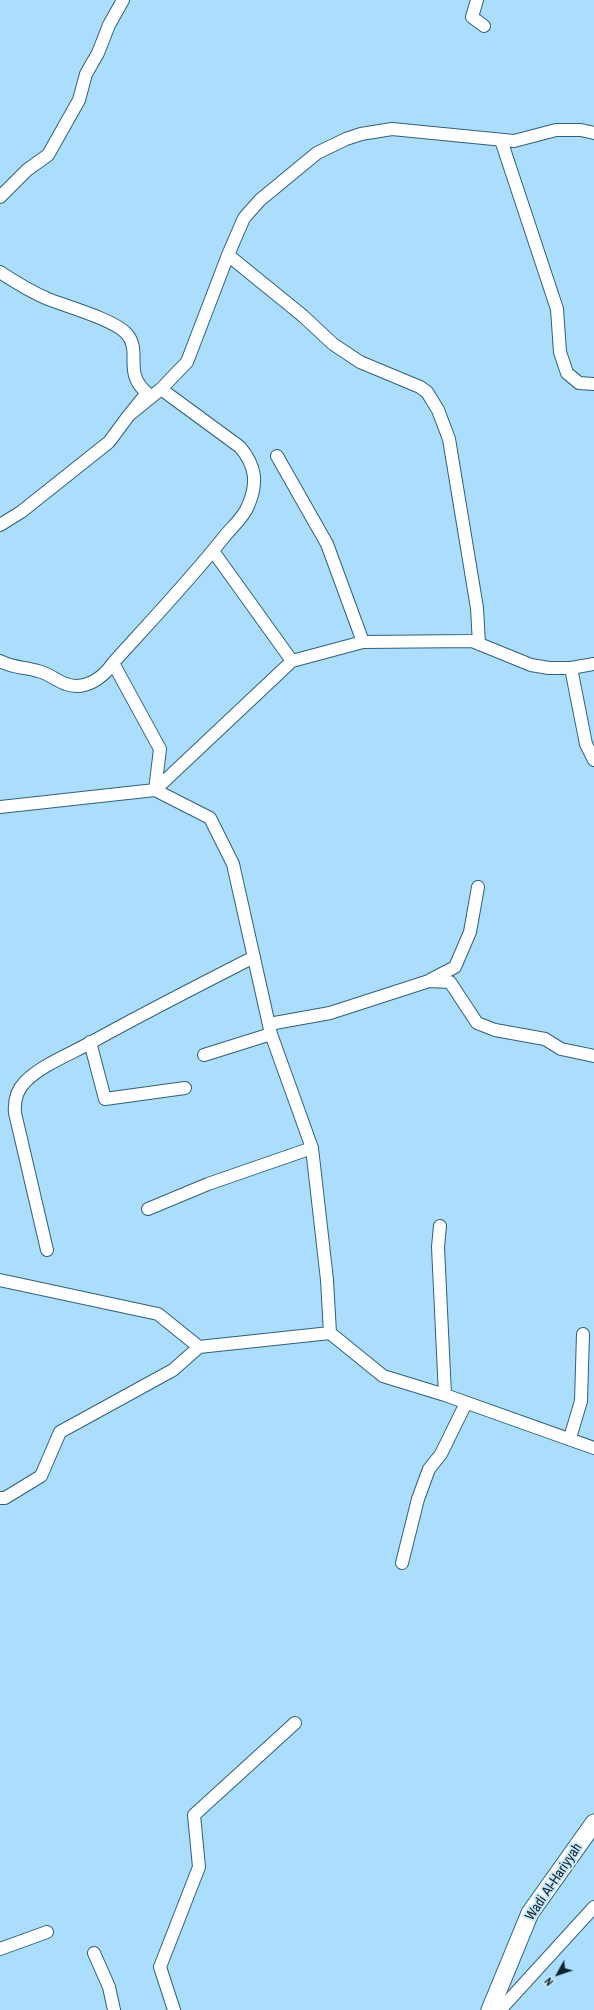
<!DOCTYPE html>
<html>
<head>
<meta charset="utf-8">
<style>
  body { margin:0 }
  #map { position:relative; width:594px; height:2010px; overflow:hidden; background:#abdefd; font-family:"Archivo Narrow",sans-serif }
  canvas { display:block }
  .north { position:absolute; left:538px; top:1954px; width:40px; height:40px; -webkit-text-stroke:3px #cae9fb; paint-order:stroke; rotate:230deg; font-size:11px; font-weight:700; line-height:16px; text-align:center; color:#0d222d }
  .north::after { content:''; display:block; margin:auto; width:14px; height:18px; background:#0d222d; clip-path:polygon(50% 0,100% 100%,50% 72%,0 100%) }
</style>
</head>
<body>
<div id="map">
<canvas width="594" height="2010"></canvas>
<div class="north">N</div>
</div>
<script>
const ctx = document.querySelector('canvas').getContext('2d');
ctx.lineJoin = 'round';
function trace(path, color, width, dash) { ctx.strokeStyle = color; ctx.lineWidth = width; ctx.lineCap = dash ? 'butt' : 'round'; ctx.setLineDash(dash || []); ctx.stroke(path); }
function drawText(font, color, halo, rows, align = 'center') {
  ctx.font = font + ' "Archivo Narrow",sans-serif'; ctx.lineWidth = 4; ctx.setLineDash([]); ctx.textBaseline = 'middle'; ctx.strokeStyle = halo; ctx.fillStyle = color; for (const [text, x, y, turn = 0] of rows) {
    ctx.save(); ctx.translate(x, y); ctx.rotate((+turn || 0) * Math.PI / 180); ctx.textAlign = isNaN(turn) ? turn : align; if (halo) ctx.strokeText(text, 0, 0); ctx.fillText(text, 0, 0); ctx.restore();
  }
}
const street = new Path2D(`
  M477,0l-5,17 12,9
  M501,140l56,169 3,43 7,21 12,10 15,1
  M0,197l27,-27 21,-15 31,-55 7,-26 12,-21 11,-28 14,-25
  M228,255l75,61 30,28 27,18 60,25 7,5 11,18 11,29 28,169 2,36
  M0,272c15,10 32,20 48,27 20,8 64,20 78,34 17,18 -4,39 21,60l-18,22 32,-26 79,58c16,19 18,36 8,59 -4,11 -17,22 -24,31 -35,44 -74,85 -111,126 -10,15 -28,28 -47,21 -9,-3 -18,-11 -28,-13 -13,-4 -25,-3 -38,-10
  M161,389l26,-27 41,-107 16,-37 16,-18 57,-47 29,-14 15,-5 31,-5 122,12 42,-11h25l13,3
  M277,456l50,88 36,98
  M0,525l21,-13 88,-70 20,-27
  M213,551l79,110
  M113,663l47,86 -5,41 55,28 23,46 38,170 41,114 15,132 3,53 53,43 62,19 149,53
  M571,668l15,76 8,16
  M0,807l155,-17 137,-129 71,-19 109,-1 59,24 18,3h22l23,-4
  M430,980l25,-13 15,-35 8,-45
  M269,1024l61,-11 99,-32 21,1 27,41 18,7 50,9 16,10 33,7
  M90,1042l15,57 80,-11
  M204,1055l67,-21
  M148,1209l60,-25 104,-36
  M440,1226l-2,21 7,148
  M47,1250l-32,-137c-1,-12 1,-22 10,-31 15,-16 45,-28 65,-39 54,-30 109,-58 164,-86
  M0,1280l158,34 41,33 131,-14
  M570,1438l11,-37 2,-67
  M0,1498h5l36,-22 19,-44 113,-62 26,-23
  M402,1563l16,-64 11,-30 12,-15 25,-51
  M0,1949l47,-17
  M94,1953l15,34 5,23
  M174,2010l-14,-43 39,-100 -5,-52 101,-92
  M500,2010l94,-103`);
const secondary = new Path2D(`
  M490,2010l40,-97 64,-90`);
trace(street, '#30607b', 14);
trace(secondary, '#30607b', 19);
trace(street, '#fff', 12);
trace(secondary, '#fff', 17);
drawText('14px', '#0d222d', '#cae9fb', [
  ["Wadi Al-Hariyyah",554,1882,-56]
]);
</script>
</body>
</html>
